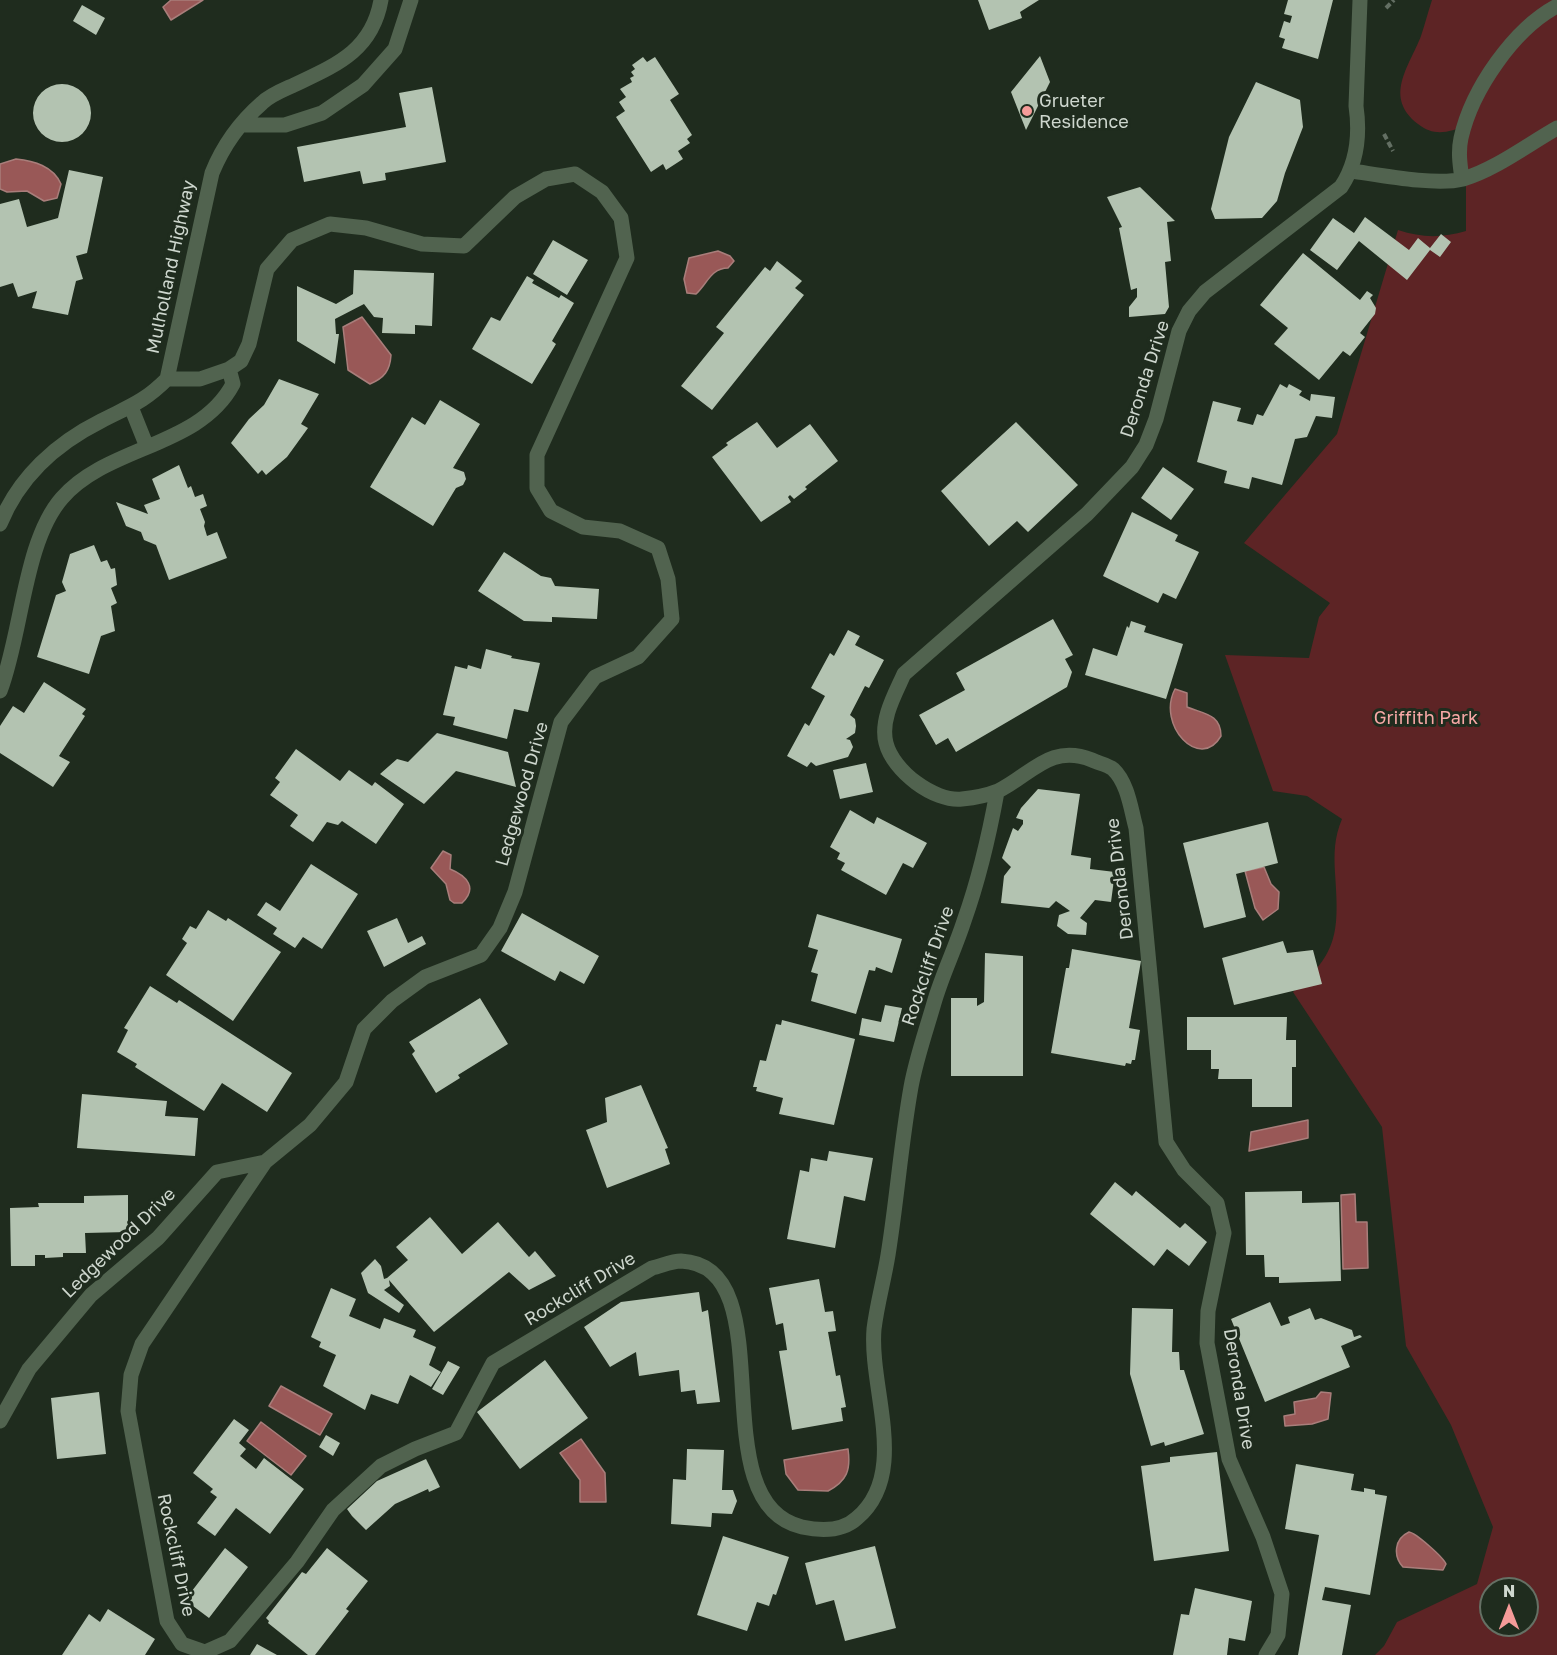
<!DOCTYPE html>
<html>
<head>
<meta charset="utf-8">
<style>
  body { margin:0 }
  #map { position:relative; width:1557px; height:1655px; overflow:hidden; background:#1f2c1e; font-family:"Golos Text",sans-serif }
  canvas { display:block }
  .north { position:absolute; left:1479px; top:1577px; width:60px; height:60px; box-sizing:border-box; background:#1f2c1e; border:2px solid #657064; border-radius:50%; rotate:0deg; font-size:16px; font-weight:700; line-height:24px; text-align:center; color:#ced7ce }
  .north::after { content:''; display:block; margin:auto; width:21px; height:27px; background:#f59b99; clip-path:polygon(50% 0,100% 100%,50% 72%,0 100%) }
</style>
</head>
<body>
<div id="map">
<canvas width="1557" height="1655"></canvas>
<div class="north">N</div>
</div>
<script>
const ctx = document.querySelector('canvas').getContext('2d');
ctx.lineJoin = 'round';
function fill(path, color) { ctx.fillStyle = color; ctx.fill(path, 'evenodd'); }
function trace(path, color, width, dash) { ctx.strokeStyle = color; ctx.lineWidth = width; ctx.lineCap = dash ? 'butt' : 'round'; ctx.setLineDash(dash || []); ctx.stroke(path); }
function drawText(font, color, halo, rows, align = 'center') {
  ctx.font = font + ' "Golos Text",sans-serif'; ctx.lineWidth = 6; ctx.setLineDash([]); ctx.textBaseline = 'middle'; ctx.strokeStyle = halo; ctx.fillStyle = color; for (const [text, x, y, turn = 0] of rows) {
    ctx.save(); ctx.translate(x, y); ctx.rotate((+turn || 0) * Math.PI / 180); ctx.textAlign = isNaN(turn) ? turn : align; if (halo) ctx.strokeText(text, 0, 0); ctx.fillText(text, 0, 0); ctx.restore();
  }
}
fill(new Path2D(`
  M1432,0h125v1655h-182l9,-9 13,-24 80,-38 16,-57 -42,-102 -45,-79 -24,-219 -89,-135c46,-39 46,-61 42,-119 -1,-20 -1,-35 7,-54l-35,-23 -34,-5 -48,-136 84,3 10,-41 11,-14 -86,-60 93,-109 61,-204c24,8 44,8 68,1v-105c-17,6 -32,11 -48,-2 -35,-27 -9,-57 3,-88 4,-12 7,-24 11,-36zM1491,1589h36v36h-36z`), '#5d2425');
const water = new Path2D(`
  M171,0h32l-32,20 -8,-13z
  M16,159c18,2 37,7 45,25l-4,14 -13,3 -17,-10 -20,1 -7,-3v-25z
  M718,251l12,5 4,5 -6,7c-17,0 -21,16 -32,26l-9,-1 -3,-14 5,-21z
  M362,317l29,38c-1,16 -7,23 -21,29l-22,-14 -5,-43z
  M1175,689l12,4v14c17,7 34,7 34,29 -21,36 -65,-11 -46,-47z
  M443,851l8,4 -1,14c17,7 28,19 12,34h-8l-4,-3 -4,-16 -15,-16z
  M1264,867l7,17 8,8 -1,17 -15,11 -8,-12 -10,-37z
  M1308,1120v18l-59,13 2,-19z
  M1355,1194l1,28h11l1,46 -25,1 -2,-74z
  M281,1386l51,28 -12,21 -51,-29z
  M1321,1392l10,1 -3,26 -16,5 -27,2 -1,-10 11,-2 -1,-12 22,-4z
  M261,1422l45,34 -15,19 -44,-34z
  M581,1439l24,34 1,29h-26v-22l-20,-27z
  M848,1449c3,21 -1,32 -20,42l-30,-1 -12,-16 -2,-14z
  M1409,1532c7,1 34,25 37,32l-3,6 -40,-3c-10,-11 -9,-28 6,-35z`);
fill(water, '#995857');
trace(water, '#a97e7b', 1.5);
fill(new Path2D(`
  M978,0h61l-19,12 2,6 -33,12z
  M1288,0h45l-15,59 -36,-11 3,-9 -6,-2 5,-16 6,2 2,-7 -8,-2z
  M82,5l23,13 -9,17 -23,-14z
  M1040,56l10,26 -24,48 -15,-38z
  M643,57l4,5 8,-5 24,37 -9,6 22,35 -5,4 3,4 -12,8 5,8 -17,11 -3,-6 -12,8 -35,-55 9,-6 -6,-9 7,-5 -6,-8 12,-7 -2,-4 4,-2 -3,-4 4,-3 -3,-4z
  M1256,82l44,18 3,27 -18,46 -8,28 -15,17 -47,1 -4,-10 18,-72z
  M33 113a29 29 0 1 1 58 0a29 29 0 1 1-58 0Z
  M432,87l14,75 -61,11 1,7 -23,4 -3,-13 -56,11 -7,-35 109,-20 -7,-34z
  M69,170l34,7 -16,76 -11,3 7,23 -7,2 -8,34 -36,-7 5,-17 -19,6 -5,-14 -13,4v-83l19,-5 8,28 31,-9z
  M1140,187l35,34 -8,1 4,39 -6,1 4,45 -4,7 -36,3v-10l8,-10v-9l-6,2 -12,-62 3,-1 -15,-30z
  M1365,217l44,33 9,-12 12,10 11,-14 10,8 -11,15 -10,-7 -23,30 -48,-39 -22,29 -27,-20 23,-32 21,15z
  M553,240l35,20 -21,35 -34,-21z
  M1303,253l57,47 7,-9 6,4 -3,3 6,10 -1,6 -15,19 5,4 -15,19 -7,-5 -24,29 -45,-36 14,-16 -28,-23z
  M777,261l25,20 -7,7 9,7 -92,115 -31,-24 43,-53 -8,-6 49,-60 5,4z
  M354,270l80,3 -2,53 -17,-1v9l-33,-1 1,-15 -9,-1 -10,-13 -29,15 1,15h3l-4,30 -38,-23v-55l39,18 17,-10z
  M527,276l7,4 -2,3 27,15 2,-3 13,8 -22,38 4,3 -24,40 -60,-35 19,-32 9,4z
  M279,379l40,15 -18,30 7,4 -21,29 -21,18 -4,-5 -4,4 -27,-31 18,-24 15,-14z
  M1280,384l7,4 2,-4 13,7 -3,4 11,6 1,-7 24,3 -3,21 -16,-2 -9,21 -12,2 -13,46 -30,-8 -3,12 -25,-6 3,-12 -30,-9 16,-61 28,7 -4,13 16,4 4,-11 6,2z
  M440,400l40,24 -27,44 11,4 2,7 -3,6 -7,3 -23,38 -63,-39 42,-70 13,8z
  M757,422l20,26 33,-24 28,37 -33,26 2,2 -13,10 -4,-4 -2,2 3,5 -30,20 -49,-65 16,-12 -2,-2z
  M1016,422l62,63 -50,47 -11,-11 -28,25 -48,-55z
  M179,465l9,23 3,-2 4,11 8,-3 4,12 -7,3 5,13 -1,4 3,10 10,-4 10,26 -58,22 -13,-35 -12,-5 -3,-8 -15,-6 -10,-24 32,12 -4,-9 16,-6 -8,-20z
  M1163,467l31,22 -23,31 -30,-22z
  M1132,512l46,23 -3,6 24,11 -23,47 -13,-6 -5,10 -55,-27z
  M94,545l7,17 6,-2 4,9 4,-1 2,17 -6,3 6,15 -6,3 4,25 -14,5 -12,38 -52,-17 19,-62 10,-4 -4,-9 8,-28z
  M504,552l37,24 10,2 4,8 44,3 -2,30 -45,-2v5l-28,-1 -46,-30z
  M1053,619l20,36 -8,4 7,13 -5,15 -111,65 -8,-14 -12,7 -17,-30 46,-25 -9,-17z
  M1131,621l15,5 -2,6 39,12 -17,55 -81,-24 8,-27 24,8 10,-30 2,2z
  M848,630l12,6 -5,9 29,15 -15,28 -4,-2 -15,29 5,4 1,7 -1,7 -9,6 4,1 3,7 -5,10 -32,9 -5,-4 -4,5 -20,-11 18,-33 4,3 16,-30 -14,-8 19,-35 4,3z
  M486,649l26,7 -1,2 29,5 -12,49 -14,-3 -7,30 -54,-14 2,-8 -12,-2 12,-49 12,3 1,-4 13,4z
  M44,682l42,27 -4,5 3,2 -26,40 11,6 -17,25 -53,-34v-27l13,-20 11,7z
  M437,733l71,19 8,35 -60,-16 -32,33 -44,-30 17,-15 11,3z
  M296,749l44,32 9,-11 23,16 3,-4 29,22 -28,40 -34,-23 -4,4 -11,-3 -14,20 -23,-16 8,-11 -28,-20 10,-13 -5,-4z
  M866,763l7,29 -33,7 -7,-29z
  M1038,789l42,5 -9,61 20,3 -1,11 25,3 -4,30 -16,-2 -15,18 7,5 -1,12 -18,-1 -11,-8 2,-11 11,-4 -14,-10 -7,7 -48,-5 3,-27 7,-9 -9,-9 11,-30 5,3 5,-7v-4l-7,-2 5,-10z
  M850,810l24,14 3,-7 50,26 -14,25 -10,-5 -17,32 -45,-25 4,-7 -8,-4 3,-6 -10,-6z
  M1268,822l10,41 -42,11 10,43 -42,11 -21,-85z
  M311,864l47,30 -36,55 -19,-12 -8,11 -22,-14 4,-6 -20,-13 9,-13 14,9z
  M208,910l18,11 2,-3 53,34 -48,69 -67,-46 21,-32 -5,-4 8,-13 6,3z
  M522,913l77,43 -15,28 -24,-13 -5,10 -54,-30z
  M817,914l85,25 -10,34 -16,-6 -1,4 -6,-1 -13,44 -45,-13 7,-27 -7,-2 7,-22 -10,-3z
  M397,918l11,25 14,-7 4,8 -42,23 -17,-36z
  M1283,941l4,12 26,-3 9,34 -88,21 -12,-47z
  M1072,949l69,12 -12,67 11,2 -5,30h-3l-1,4 -5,-1 -1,3 -74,-13 15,-85h3z
  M985,953l38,3v120h-72v-78h26v8l7,-4z
  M150,986l27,17 2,-3 113,73 -25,39 -45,-29 -18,28 -69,-44 2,-3 -20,-12 11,-22 -4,-2z
  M480,998l28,46 -50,31 2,3 -24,15 -24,-39 3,-3 -6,-9z
  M885,1005l17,3 -8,34 -35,-7 3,-17 19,4z
  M1187,1017h100l-1,23h10v27h-4v40h-40v-28h-34l1,-10h-8v-19h-24z
  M782,1020l73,19 -21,86 -55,-11 4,-16 -27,-7 1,-4h-4l7,-27 6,1 10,-37 5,1z
  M641,1085l27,63 -3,1 5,15 -63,24 -21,-58 21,-8 -2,-24z
  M82,1094l85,7 -2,15 33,2 -3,38 -118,-8z
  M829,1151l44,7 -8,43 -21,-5 -9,52 -48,-9 13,-69 9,2 2,-14 16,3z
  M1115,1182l17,14 4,-5 44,37 5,-5 22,19 -18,24 -22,-17 -13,17 -64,-52z
  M1302,1191v12l37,-1 2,79 -62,2v-6h-14l-1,-22h-18l-1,-63z
  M128,1195v37l-43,1 1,20h-23v4l-18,1v-3h-10v11h-24l-1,-58 29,-1 -1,-4h46v-7z
  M430,1217l32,37 36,-32 31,35 6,-6 21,25 -27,14 -20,-18 -75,60 -45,-52 1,6 -6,4 20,15 -5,8 -31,-20 -7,-20 14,-14 6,7 3,13 3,-1 21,-18 -12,-13z
  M819,1279l6,33 8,-1 3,20 -8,1 8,44 4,-1 6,32 -5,1 2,13 -51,9 -13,-79 8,-1 -4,-27 -7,2 -7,-37z
  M331,1288l25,11 -7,17 31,13 4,-11 32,12 -3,7 23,10 -7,18 12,7 -10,15 -21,-12 -12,29 -27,-10 -6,16 -42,-24 13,-31 -17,-8 2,-5 -10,-5z
  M699,1292l3,20 6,-2 12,92 -23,2 -2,-14 -14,2 -2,-22 -40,6 -3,-24 -26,15 -26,-40 37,-25z
  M1270,1302l11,24 9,-3 -2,-6 22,-9 5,12 6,-2 31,12 2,7 6,-2 2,2 -21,9 9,21 -85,35 -34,-83z
  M1132,1308l41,1 -1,43h7l1,18h4l20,64 -39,12 -1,-4 -13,4 -21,-72z
  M545,1360l43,58 -68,51 -43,-57z
  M448,1361l12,6 -17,28 -11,-6z
  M99,1392l7,62 -49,5 -6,-61z
  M234,1419l15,11 -10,13 7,6 -6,7 16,13 8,-11 40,31 -34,45 -34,-26 -21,28 -18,-13 20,-26 -7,-5 3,-3 -20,-16z
  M326,1435l14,8 -7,13 -14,-9z
  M687,1449l37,1 -2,40h11l4,11 -5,13 -20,-1 -1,14 -40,-3 2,-45 13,1z
  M1217,1452l12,99 -75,10 -13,-95 29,-4v-5z
  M426,1459l14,28 -11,5 -1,-3 -33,15 -29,26 -14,-14 -5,-7 30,-28z
  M1296,1464l58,10 -3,16 13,2v-4l11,2v4l12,2 -17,99 -45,-8 -3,13 29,5 -9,50h-44l21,-120 -34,-6z
  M723,1536l66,21 -13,38 -3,-1 -4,12 -12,-4 -10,29 -50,-16z
  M875,1546l21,82 -51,13 -11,-41 -18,5 -11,-42z
  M225,1548l23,19 -39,51 -24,-18z
  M327,1548l41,33 -22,28 3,2 -34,44h-7l-40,-32 1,-2 -3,-3 36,-46 4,2z
  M1195,1588l57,13 -7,40 -16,-3 -2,17h-54l8,-41 8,1z
  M108,1609l47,30 -10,16h-83l27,-41 11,8z
  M257,1644l20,11h-27z`), '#b3c3b1');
trace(new Path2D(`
  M1386,8l8,-8
  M1384,134l9,17`), '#636f63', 4, [6, 3]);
trace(new Path2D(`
  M1352,171c28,4 84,15 111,8 33,-10 64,-34 94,-51
  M1462,179c-2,-14 -4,-27 -1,-41 11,-49 53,-109 96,-132`), '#51634f', 15);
trace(new Path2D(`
  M241,125h44l37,-12 41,-28 32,-36 16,-49
  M131,407l16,40
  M0,524c19,-47 57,-81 101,-103 29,-15 43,-19 66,-42l45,-206c11,-27 27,-50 50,-70 8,-8 21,-13 32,-18 42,-20 78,-34 87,-85
  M0,691c22,-57 24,-150 62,-193 46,-53 137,-50 171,-114l-4,-15
  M265,1162l-123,182 -11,31 -3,36 39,210 15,23 23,8 25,-11 67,-79 36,-52 48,-44 34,-17 41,-16 37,-70 159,-95c9,-2 20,-7 29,-7 107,5 16,242 121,266 19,4 40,5 55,-9 53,-45 12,-129 17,-189 3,-25 10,-49 14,-74 9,-56 13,-112 23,-168 5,-28 15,-56 23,-84 8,-28 21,-54 30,-82 15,-42 25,-85 33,-129
  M0,1421l29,-52 62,-74 67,-57 59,-66 48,-10 45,-37 36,-43 18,-53 28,-28 33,-24 56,-22 19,-27 15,-36 46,-170 34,-45 43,-20 34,-38 -4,-40 -10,-31 -38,-17 -37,-4 -32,-16 -14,-23v-33l90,-197 -6,-40 -19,-26 -27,-18 -29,5 -31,18 -51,49 -42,-2 -56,-16 -36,-4 -38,16 -25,29 -18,75 -8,17 -12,8 -29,10h-33
  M1266,1655l12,-20 4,-41 -19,-57 -34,-78 -22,-116 1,-32 16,-78 -7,-30 -33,-33 -18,-28 -30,-314c-5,-18 -8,-45 -23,-59 -5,-4 -15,-6 -21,-9 -42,-17 -61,15 -94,31 -10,4 -26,7 -36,8 -28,3 -69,-28 -76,-56 -6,-23 9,-49 18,-69l183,-160 45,-47 14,-22 10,-26 23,-88 10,-20 16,-19 136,-105c16,-24 19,-53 15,-81l4,-106`), '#51634f', 15);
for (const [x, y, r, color] of [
  [1027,111,6,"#f59b99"]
]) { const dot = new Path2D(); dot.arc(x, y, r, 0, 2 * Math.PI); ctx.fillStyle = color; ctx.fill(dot); trace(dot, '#1f2c1e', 2); }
drawText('18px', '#ced7ce', '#1f2c1e', [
  ["Grueter",1039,101],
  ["Residence",1039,122]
], 'left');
drawText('18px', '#ced7ce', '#1f2c1e', [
  ["Mulholland Highway",171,267,-78],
  ["Deronda Drive",1145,379,-72],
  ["Ledgewood Drive",522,794,-74],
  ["Deronda Drive",1120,879,-97],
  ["Rockcliff Drive",928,966,-71],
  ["Ledgewood Drive",119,1243,-44],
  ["Rockcliff Drive",580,1289,-31],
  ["Deronda Drive",1239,1389,81],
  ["Rockcliff Drive",176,1555,78]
]);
drawText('18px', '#f7a8a6', '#1f2c1e', [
  ["Griffith Park",1426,718]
]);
</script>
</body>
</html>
